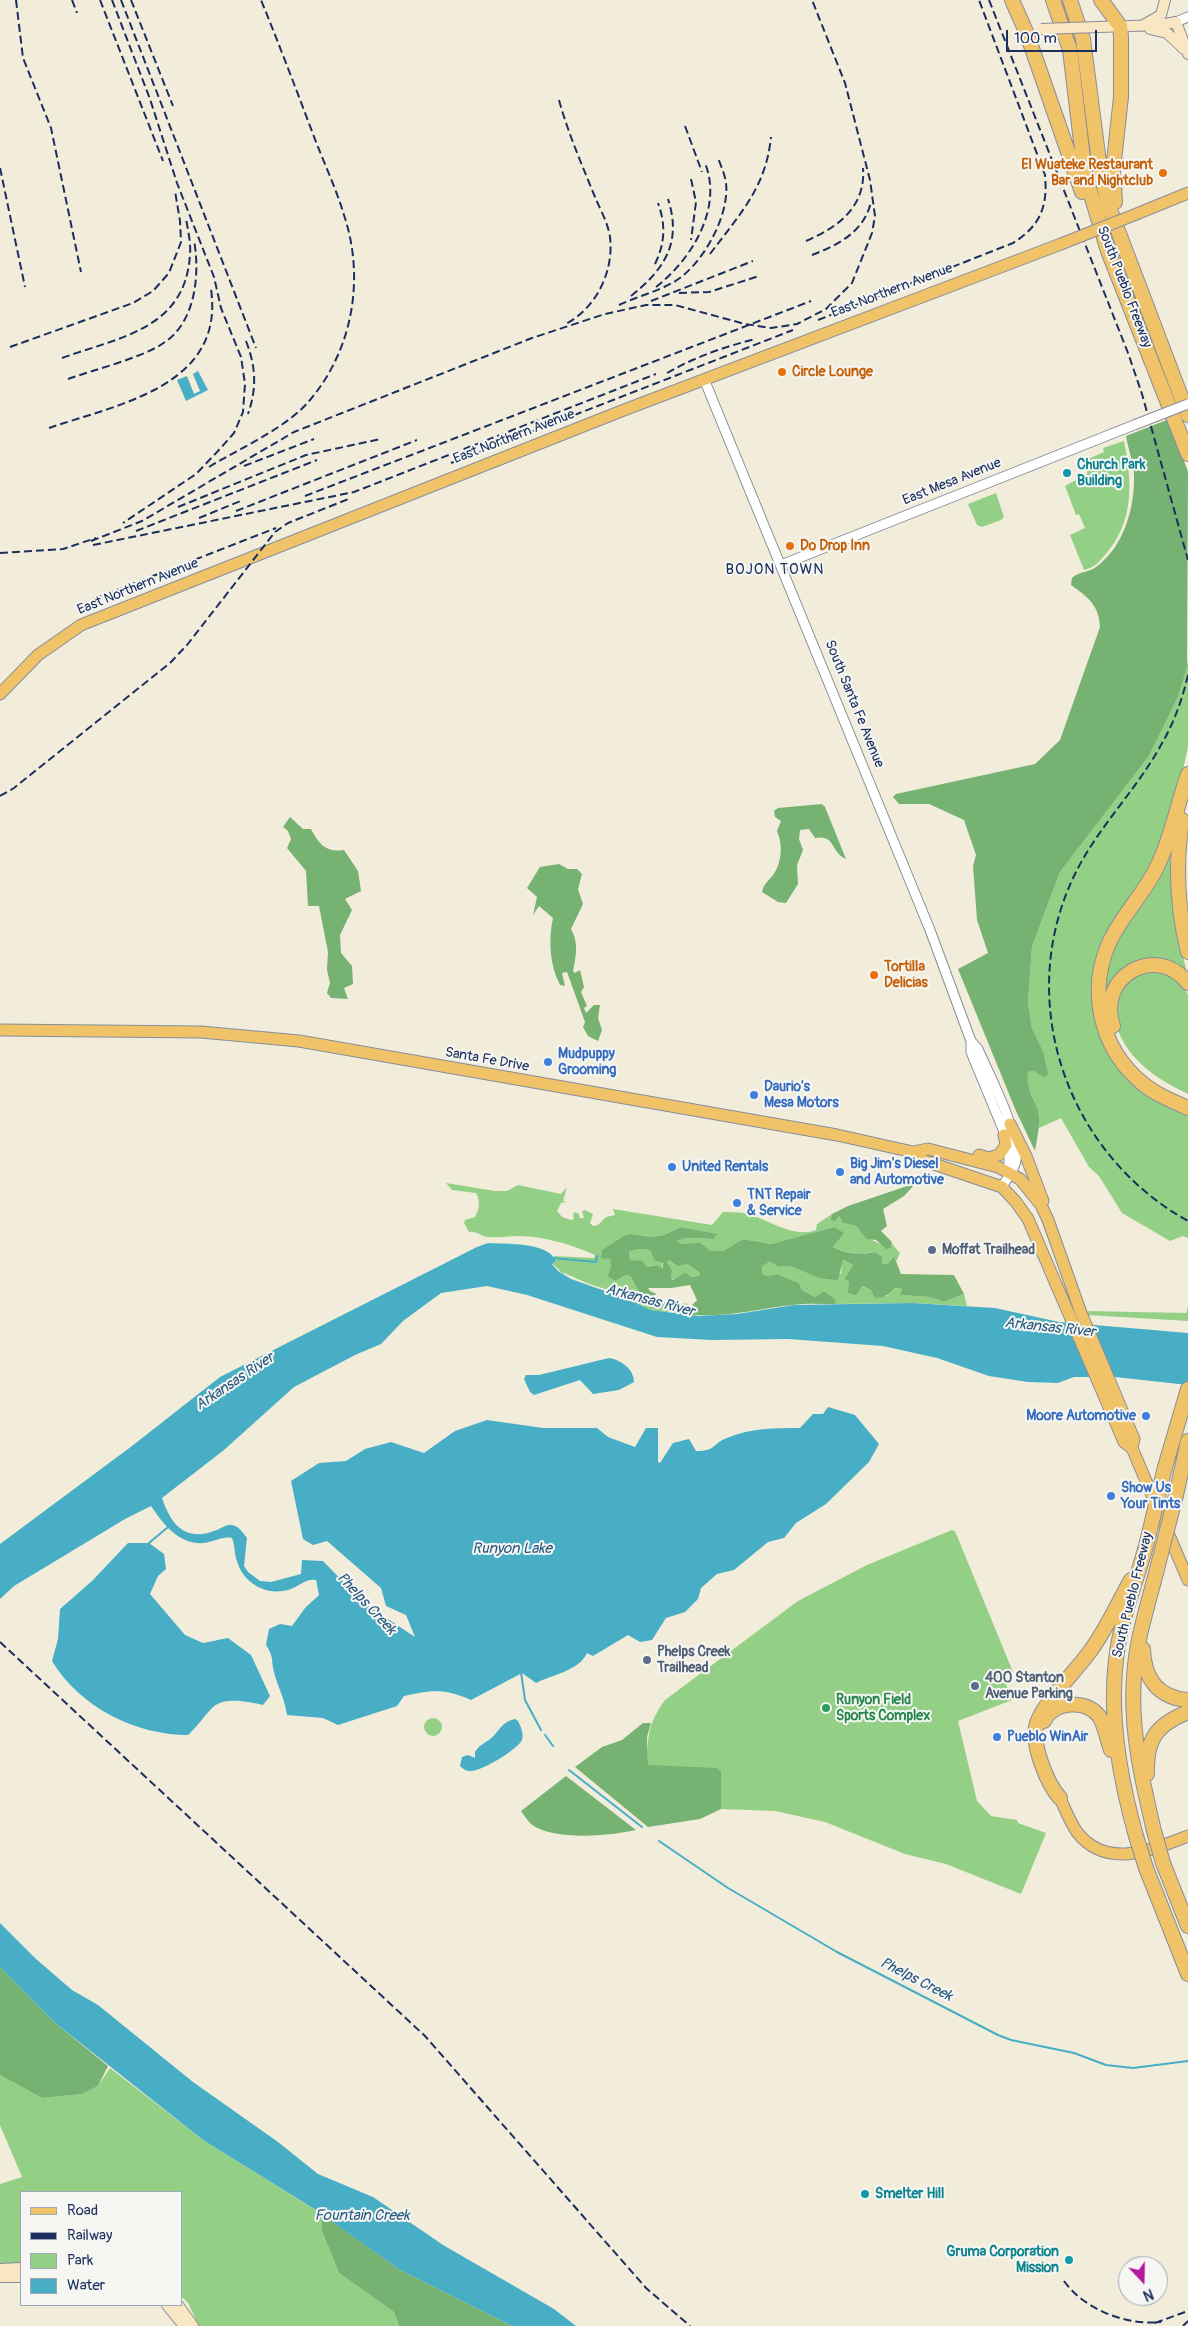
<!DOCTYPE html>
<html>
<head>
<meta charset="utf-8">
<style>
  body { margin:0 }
  #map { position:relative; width:1188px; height:2326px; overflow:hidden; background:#f2ecdb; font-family:Pangolin,sans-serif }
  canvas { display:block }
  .legend { position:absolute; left:20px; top:2191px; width:162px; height:115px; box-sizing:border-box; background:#f6f6f2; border:1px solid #9ea6b7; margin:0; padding:6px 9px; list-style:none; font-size:15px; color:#1b2f5e }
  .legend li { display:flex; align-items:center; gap:10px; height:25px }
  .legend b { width:25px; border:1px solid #9ea6b7 }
  .north { position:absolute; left:1118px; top:2256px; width:50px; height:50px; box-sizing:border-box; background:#f6f6f2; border:1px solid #9ea6b7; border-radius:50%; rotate:159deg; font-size:14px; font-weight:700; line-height:20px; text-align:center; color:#1b2f5e }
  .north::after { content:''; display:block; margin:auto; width:18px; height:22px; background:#b5179e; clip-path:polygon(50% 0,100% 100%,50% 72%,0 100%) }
  .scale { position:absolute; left:1006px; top:30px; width:91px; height:22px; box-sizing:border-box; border:2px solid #1b2f5e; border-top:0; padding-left:6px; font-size:15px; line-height:18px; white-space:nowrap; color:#1b2f5e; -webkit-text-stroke:4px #f6f6f2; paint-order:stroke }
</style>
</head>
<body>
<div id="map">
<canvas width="1188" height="2326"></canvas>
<ul class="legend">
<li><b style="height:6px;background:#f0c369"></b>Road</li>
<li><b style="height:6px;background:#1b2f5e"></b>Railway</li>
<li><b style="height:14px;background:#93d085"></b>Park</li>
<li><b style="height:14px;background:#47aec6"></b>Water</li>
</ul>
<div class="north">N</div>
<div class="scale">100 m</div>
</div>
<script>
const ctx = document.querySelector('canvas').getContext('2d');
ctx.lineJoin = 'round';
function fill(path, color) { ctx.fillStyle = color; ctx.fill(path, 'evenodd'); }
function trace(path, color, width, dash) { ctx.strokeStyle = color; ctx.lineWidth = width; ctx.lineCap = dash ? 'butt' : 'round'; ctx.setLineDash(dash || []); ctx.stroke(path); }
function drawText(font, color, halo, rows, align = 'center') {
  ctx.font = font + ' Pangolin,sans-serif'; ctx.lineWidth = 4; ctx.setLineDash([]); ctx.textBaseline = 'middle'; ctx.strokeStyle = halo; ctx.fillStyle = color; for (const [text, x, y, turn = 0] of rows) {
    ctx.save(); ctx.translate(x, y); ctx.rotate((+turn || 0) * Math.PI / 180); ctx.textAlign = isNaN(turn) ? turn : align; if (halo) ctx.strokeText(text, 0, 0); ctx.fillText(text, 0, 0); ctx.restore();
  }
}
fill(new Path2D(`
  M1124,441c8,41 11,80 -19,114 -7,8 -10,12 -21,15l-14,-35 15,-7 -6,-14 -3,1 -11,-29 22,-12 3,-16 14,-6 -1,-4z
  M996,493l8,24 -3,3 -19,7 -5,-2 -9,-21z
  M1188,661v86l-18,80 -75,148 20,84 73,54v125l-5,-2 -13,5 -48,-28 -23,-37 -10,-9 -28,-49 -22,10 -1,-16 -12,-32 2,-8 6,-1 9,-20 -11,-23 -4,-25 4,-56 28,-75 89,-116 29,-59z
  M1170,852l1,39 4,35 13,50 -36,-15 -48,32 5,-40z
  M1143,970c22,2 35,3 45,25v99c-32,-15 -65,-37 -73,-74 -2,-8 1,-19 1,-27z
  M446,1183l49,8h12l11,-6 43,9 6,-7 -4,14 4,1 -6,1 -4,8 5,6 9,3 3,-1 -1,-5 2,-2 4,2 1,4h4l-2,-7 3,-1 8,4 -3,9 3,3 5,-1 8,-8 9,-2 -2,-6 99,16 11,-13c7,0 14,0 20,1 23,4 48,26 73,17l1,-6 15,-10v6l3,2 4,-6 4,7 13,3c7,10 23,19 35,22l1,-4 8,9 -4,9 -2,-6 -6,9 -6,-1 -7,-12c-15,3 -29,1 -42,-5l5,-6 -4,-14 -63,17 -28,-5 -20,12h-12l-11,-7h-19l-6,-3 11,-3 28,1 2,-5 -35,-7 -17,8 -13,2 -20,-3 -21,25 5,22 11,-6 5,2 8,15c17,5 28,15 47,11l4,4 -6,7 -35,-4 -13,-5 -14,-11 -33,-10 -25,-11 -1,1 -11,-11 4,-2 -2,-5 40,2 1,-3c-23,-10 -51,-19 -76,-19 -10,0 -21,2 -32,1 -7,-1 -10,-6 -18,-5l-5,-9 1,-3 10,-3c4,-8 6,-15 1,-24l-24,-3z
  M638,1249l12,1 12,13 1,6 -7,-4 -9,2 -17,-7 -1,-8z
  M670,1260l4,5h15l11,8 -1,3 -8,1 -5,-5 -9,8 -7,-2 -3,-16z
  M842,1260l11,5 -3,7 11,14 10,4 3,7 13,-1 8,-8 7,1 -1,6 29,2 14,5 20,-8 3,12 -55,-3 -77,1v-5l-11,-8 -9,6 -13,-7 -3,-7 -22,-9 -11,2 -4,-3v-7l8,-4 9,5 6,-2 26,7 30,2z
  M1188,1307v14l-101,-6 -1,-4 100,2z
  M952,1530l3,1 58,141 -10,4 9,24 -54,21 19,80 14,15 26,4 1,3 28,10 -25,61 -75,-30 -41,-10 -80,-32 -50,-11 -54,-2v-37l-73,-7c-1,-29 0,-41 17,-65l133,-99 69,-36z
  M424 1727a9 9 0 1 1 18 0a9 9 0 1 1-18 0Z
  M110,2068l93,72 119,74v17l17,42 55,39 5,14h-200l-11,-23 -7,-7v-104h-160v72h-21v-80l22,-7 -22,-52v-50l42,23 40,-4 16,-8z`), '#93d085');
fill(new Path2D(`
  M1169,419l19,53 -1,195 -9,30 -29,59 -89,116 -28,75 -4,56 4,25 11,23 5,23 -4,3 -10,-6 -6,1c-3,14 6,26 10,39 3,13 -1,27 -3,40l-19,-40 -58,-142 30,-16 -11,-33 -4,-54 3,-11 -12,-35 -35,-16h-30l-6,-7 3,-3 139,-30 25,-24 40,-113c-1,-22 -12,-30 -29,-42l1,-7c7,-7 16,-5 24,-11 28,-20 39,-60 38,-93 -1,-12 -6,-26 -8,-38z
  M822,804l3,3 21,52c-16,-7 -10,-25 -31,-21l-6,-9 -9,1 -1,9 4,11 -6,15 1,19 -12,19 -8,-1 -16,-10c2,-9 6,-10 11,-17 9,-12 10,-31 4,-44l4,-10 -6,-4 -1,-6 4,-3z
  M290,817l13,12h8c8,15 15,24 33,21l14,21 3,20 -16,8 7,11 -12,25 1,18 11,13 1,18 -9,4 4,11 -17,-1 -4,-5 3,-10 -3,-13 1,-18 -9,-46h-11l-2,-35 -19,-23 4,-9 -3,-8 -5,-4z
  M559,864l9,5h9l5,5 -4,15 5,15 -12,25c8,14 5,27 2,42l2,2 5,-3 4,17 -3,5 6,14 -3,2 2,5 8,-8h6l-2,13 4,12 -4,11 -10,-5 -5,-9 2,-5 -18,-50 -5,1 3,13 -5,-1c-10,-19 -12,-45 -7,-67l-14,-12 -6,9 4,-18 -10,-9 13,-21z
  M916,1183l-12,13 -21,13 4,17 -6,5 11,11 -1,6 -5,1 -10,-9 -9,-1 -11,-13 -13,-3 -4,-7 -4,6 -4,-2 1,-6 16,-8z
  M681,1227l36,7 -3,5 -28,-1 -10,3 5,3 19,-1 11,8h12l20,-12 28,5 63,-17 10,6 -11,14c14,7 27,8 42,5l7,5v7h6l6,-8 7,18 53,1 10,19 -20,8 -14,-5 -30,-2 2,-6 -7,-1c-7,7 -11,11 -21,9l-3,-7 -9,-4 -6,9 -8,-2 1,-11 -4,-3 8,-14 -10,-5 -5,20c-7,-1 -15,-1 -21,-3 -11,-4 -27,-14 -38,-10l-9,-5 -8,4v7l4,3 11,-2 22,9 3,7 13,7 9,-6 11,8v5c-14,0 -29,-1 -43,1 -36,4 -71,14 -108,9l13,-14 -7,-15 -19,3h-23l2,3 7,3 -5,2 -13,-4 -8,-15 -5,-2 -11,6 -7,-5 3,-9 -1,-8 -9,-1 1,-8 22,-14 7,-2 20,3 13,-2zM638,1249l12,1 5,11 8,2v6l-6,-4 -10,2 -5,-6 -12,-1 -1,-8zM670,1260c7,9 9,4 19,5l11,8 -1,3 -8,1 -5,-5 -13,8 -2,-2 1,-7 -5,-9z
  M643,1723h8l-4,14 1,28 69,3 4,4v37l-21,10 -52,8 -73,-60 27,-20 20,-7z
  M566,1776l70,54c-26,6 -84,11 -105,-6 -4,-4 -7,-9 -10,-13z
  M0,1967l54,55 54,44 -10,20 -16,8 -40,4 -42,-23z
  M322,2214l78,56 112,56h-113l-5,-14 -55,-39 -17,-42z`), '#76b272');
fill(new Path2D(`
  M198,371l10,19 -22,11 -9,-21 10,-4 7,18 6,-3 -7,-17z
  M488,1243c18,1 60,-1 68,18l-4,3 6,7 13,8 54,19 25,12 49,6 38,-2 57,-9 118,-2 83,5 64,14 129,11v52l-73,-8h-41l-16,6 -30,-1 -39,-6 -52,-18 -54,-12 -95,-7 -76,1 -55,-3 -130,-42 -40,-9 -46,7 -38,28 -22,23 -26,11 -61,32 -70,63 -62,48c10,29 24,44 55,32 5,-2 10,-6 15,-5 7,1 11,8 15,13l-3,28 4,6 12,9 11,1 30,-8 1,-14 21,1 41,42 51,34 -9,-22 -20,-9 -5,-18 -54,-47 -14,4 -10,-6 -12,-58 28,-18 27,-2 19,-12 26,-7 33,11 31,-22 32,-11 56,8h54l11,9 27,10 11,-19h12v34l2,1 13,-20 16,-4 7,12c21,0 15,-7 31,-13 23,-10 48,-10 73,-10l13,-14h10l5,-7 27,8 24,29 -10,18 -43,42 -30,19 -12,15 -16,4 -34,28 -17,4 -16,14 -3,11 -13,13 -19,6 -14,22 -12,2 -12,-7 -35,21 -6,-3c-7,17 -35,22 -51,30l-14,-10 -51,27c-27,-12 -39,-10 -67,-4l-7,10 -59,19 -15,-7 -36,-3c-3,-19 -9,-27 -13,-43 -3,-12 0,-15 -8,-27l3,-16 11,-5 12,2 13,-18 14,-13 -3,-15c-11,-2 -17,7 -28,10 -22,6 -45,-7 -51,-29 -3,-7 -2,-16 -5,-23 -10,-2 -18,4 -28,5 -25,2 -41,-19 -53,-37l-26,13 -111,67 -14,13v-55l132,-98 88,-69 257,-130z
  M609,1358c12,2 25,11 25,24l-15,8 -26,4 -13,-14 -46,15 -4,-3 -6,-13 2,-4h13z
  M128,1543h21l15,11 2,15 -8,7 -8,18 35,41 18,8 25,-5 23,17 19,41 -7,9c-15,-3 -38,-9 -51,3 -8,8 -15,19 -24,27 -53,0 -108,-28 -136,-74l6,-22 2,-30 32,-28z
  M515,1719l3,2c3,6 6,13 4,19 -5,10 -40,31 -51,31 -5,0 -8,-2 -11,-5l2,-9 6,-2 7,3v-6c5,-9 16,-11 21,-19 6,-7 9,-12 19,-14z
  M0,1923l36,36 36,31 26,15 95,77 85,60 40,32 55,23 70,48 111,64 22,17h-64l-112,-56 -84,-60 -113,-70 -149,-118 -54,-55z`), '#47aec6');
trace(new Path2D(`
  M553,1258l43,4 1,-6
  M149,1543l19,-16
  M521,1672l4,28 16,30
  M545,1735l8,11
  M569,1770l73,57
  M659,1841l69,47 109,64 161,83 13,5 63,13 32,12 27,3 55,-7`), '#47aec6', 2);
const tertiary = new Path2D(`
  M1176,22l12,-5
  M704,379l226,551 41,111v11l38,92v28
  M781,565l353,-140
  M971,1041l7,8c11,26 42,84 38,111 -1,9 -9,18 -14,27`);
const secondary = new Path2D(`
  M1145,24l16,-9 4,-15
  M1099,27l61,-2 16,-3 12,32
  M1150,29l17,4 17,16
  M0,2269l21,-1
  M0,2277h21
  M167,2305l17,21
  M178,2305l15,21`);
const primary = new Path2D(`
  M1139,213l49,-20
  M0,694l38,-39 43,-30 543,-215 437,-166
  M0,1030l201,2 98,9 538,94 76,17 15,-3 70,18 22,12 21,26 7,15 33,93 53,126 -2,8
  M1010,1124l16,32 17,45
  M913,1152l9,8 80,27 14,15 12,17 96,223 8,6 56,132
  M979,1155l9,3 11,-3 7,-10 -2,-10
  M1060,1798c5,11 10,24 17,34 29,38 75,18 111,4`);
const motorway = new Path2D(`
  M1012,0l15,34 55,158
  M1053,0l17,50 15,125 23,76 80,203
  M1070,0l13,39 17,131 9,37 79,208
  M1101,0l19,26 1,11v60l-8,73 2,32
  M1188,774c-11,31 -16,63 -31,93 -13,27 -35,48 -47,74 -23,49 -10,107 32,142 13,11 30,18 46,25
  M1182,820c-7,45 -5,88 6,132
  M1113,1026c-17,-49 43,-84 75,-43
  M1165,1467l23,-78
  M1176,1495l12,-54
  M1143,1649c1,29 15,49 45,51
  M1044,1721c9,-19 41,-23 55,-5 6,9 8,23 12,34
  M1147,1774c-1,-35 9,-49 41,-62
  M1060,1798c-13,-14 -28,-53 -24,-71 3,-20 42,-58 55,-77 16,-22 27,-47 40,-70
  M1154,1831c-12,-51 -24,-102 -20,-154 2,-38 15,-75 24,-112
  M1136,1836c-16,-57 -27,-117 -20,-176 4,-40 21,-79 31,-118
  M1163,1863l25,63
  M1146,1868l42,106`);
trace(tertiary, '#868e9c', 11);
trace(secondary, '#868e9c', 12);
trace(primary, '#868e9c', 13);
trace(motorway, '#868e9c', 16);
trace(tertiary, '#fff', 9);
trace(secondary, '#f9e7c3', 10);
trace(primary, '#f0c369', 11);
trace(motorway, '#f0c369', 14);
trace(new Path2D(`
  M16,0l7,58 28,70 30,144
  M72,0l5,13
  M100,0l63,161
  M112,0l38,99 27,84 37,94 7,31 20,49 4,27 -2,28 -9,21 -16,18 -22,23 -73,49
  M121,0l135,348
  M131,0l42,106
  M989,0l139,353 14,41 46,166
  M559,100c9,33 23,65 36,97 5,12 13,26 15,40 4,34 -13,70 -44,87
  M685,126l17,46
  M0,168l25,119
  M691,179l5,23 -5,38
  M806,241c33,-14 60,-35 57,-73
  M710,254c29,-39 56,-66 61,-117
  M812,255c26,-10 52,-23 59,-53
  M655,264c10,-21 11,-39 3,-61
  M656,287c36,-28 67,-79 49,-124
  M679,293l30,-1 50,-16
  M631,296c34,-27 51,-54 37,-97
  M651,301l102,-40
  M619,305c17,-8 37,-13 53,-22 29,-15 58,-67 54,-100 -1,-8 -5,-17 -8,-25
  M818,320l195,-77c27,-17 35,-36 32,-68l-66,-175
  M246,341c10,26 11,47 2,73
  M10,347l123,-44 20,-12 16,-18 12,-31 -1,-21 -5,-30
  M62,358c58,-21 124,-29 128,-104 1,-11 -2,-24 -4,-35
  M667,373c28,-16 57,-26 88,-34
  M68,379c25,-9 77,-22 97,-37 31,-21 35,-69 29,-102
  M49,428c70,-24 176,-42 162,-139
  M451,463l342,-133
  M244,466l70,-27
  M209,467c31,-19 78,-39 101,-67 43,-51 55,-122 34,-185 -8,-27 -21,-54 -31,-81 -17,-45 -34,-90 -52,-134
  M305,496l506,-195
  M178,507l128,-52 75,-16
  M236,511l181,-71
  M199,518l44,-18
  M136,531l181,-71
  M91,541l51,-20 152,-89 238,-94 73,-24 41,-9h29l70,19 26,4 26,-4 29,-15 26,-26 20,-50 3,-17 -5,-36 -25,-97 -33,-83
  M93,545l261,-53 302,-118
  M0,553l63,-4 33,-11
  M94,599l182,-71
  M1188,675c-6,25 -14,48 -27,70 -24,44 -61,80 -84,125 -65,127 -12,283 111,351
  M0,796l14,-8 156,-125 17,-18 88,-113 13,-9 63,-25
  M0,1642l425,394 221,252 44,38
  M1064,2281c20,28 62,45 97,41
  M1155,2323l33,-12
  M1183,2326l5,-5`), '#1b2f5e', 2, [8, 4]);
const tertiaryBridge = new Path2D(`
  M1134,425l54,-21`);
const secondaryBridge = new Path2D(`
  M1041,29l58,-2`);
const primaryBridge = new Path2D(`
  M1061,244l78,-31`);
const motorwayBridge = new Path2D(`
  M1147,1542l18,-75
  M1158,1565l18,-70
  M1154,1831l9,32
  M1136,1836l10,32`);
trace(tertiaryBridge, '#868e9c', 11, []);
trace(secondaryBridge, '#868e9c', 12, []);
trace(primaryBridge, '#868e9c', 13, []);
trace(motorwayBridge, '#868e9c', 16, []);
trace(tertiaryBridge, '#fff', 9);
trace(secondaryBridge, '#f9e7c3', 10);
trace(primaryBridge, '#f0c369', 11);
trace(motorwayBridge, '#f0c369', 14);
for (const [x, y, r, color] of [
  [1163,173,5,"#e8710a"],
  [782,372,5,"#e8710a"],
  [1067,473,5,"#0f9aa8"],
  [790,546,5,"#e8710a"],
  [874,975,5,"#e8710a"],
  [548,1062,5,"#3f7fe0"],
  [754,1095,5,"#3f7fe0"],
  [672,1167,5,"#3f7fe0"],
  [840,1172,5,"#3f7fe0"],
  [737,1203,5,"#3f7fe0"],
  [932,1250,5,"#5c6f8a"],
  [1146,1416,5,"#3f7fe0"],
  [1111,1496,5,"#3f7fe0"],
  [647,1660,5,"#5c6f8a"],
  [975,1686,5,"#5c6f8a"],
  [826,1708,5,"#2e9e5b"],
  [997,1737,5,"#3f7fe0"],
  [865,2194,5,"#0f9aa8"],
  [1069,2260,5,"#0f9aa8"]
]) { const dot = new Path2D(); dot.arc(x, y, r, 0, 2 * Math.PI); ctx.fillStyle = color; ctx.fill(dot); trace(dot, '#f6f6f2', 2); }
drawText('bold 14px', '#c56008', '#f6f6f2', [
  ["El Wuateke Restaurant",1153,165,"right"],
  ["Bar and Nightclub",1153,181,"right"],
  ["Circle Lounge",792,372],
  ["Do Drop Inn",800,546],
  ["Tortilla",884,967],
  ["Delicias",884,983]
], 'left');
drawText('14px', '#1b2f5e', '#f6f6f2', [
  ["South Pueblo Freeway",1124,287,69],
  ["East Northern Avenue",892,291,-21],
  ["East Northern Avenue",514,437,-21],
  ["East Mesa Avenue",952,482,-22],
  ["East Northern Avenue",138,587,-22],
  ["South Santa Fe Avenue",854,704,68],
  ["Santa Fe Drive",487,1060,10],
  ["South Pueblo Freeway",1133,1595,-76]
]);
drawText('bold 14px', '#0d838f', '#f6f6f2', [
  ["Church Park",1077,465],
  ["Building",1077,481],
  ["Smelter Hill",875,2194],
  ["Gruma Corporation",1059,2252,"right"],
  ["Mission",1059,2268,"right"]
], 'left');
drawText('bold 14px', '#366cbe', '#f6f6f2', [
  ["Mudpuppy",558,1054],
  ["Grooming",558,1070],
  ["Daurio's",764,1087],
  ["Mesa Motors",764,1103],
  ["Big Jim's Diesel",850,1164],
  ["and Automotive",850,1180],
  ["United Rentals",682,1167],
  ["TNT Repair",747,1195],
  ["& Service",747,1211],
  ["Moore Automotive",1136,1416,"right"],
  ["Show Us",1121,1488],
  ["Your Tints",1121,1504],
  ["Pueblo WinAir",1007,1737]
], 'left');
drawText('bold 14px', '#4e5e75', '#f6f6f2', [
  ["Moffat Trailhead",942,1250],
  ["Phelps Creek",657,1652],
  ["Trailhead",657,1668],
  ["400 Stanton",985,1678],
  ["Avenue Parking",985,1694]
], 'left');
drawText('bold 14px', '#27864d', '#f6f6f2', [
  ["Runyon Field",836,1700],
  ["Sports Complex",836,1716]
], 'left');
ctx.letterSpacing = '1px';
drawText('15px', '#1b2f5e', '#f6f6f2', [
  ["BOJON TOWN",775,570]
]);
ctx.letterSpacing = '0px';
drawText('italic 15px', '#2a5b82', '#f6f6f2', [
  ["Arkansas River",650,1301,15],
  ["Arkansas River",1050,1328,6],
  ["Arkansas River",235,1382,-34],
  ["Runyon Lake",512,1549],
  ["Phelps Creek",366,1604,47],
  ["Phelps Creek",916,1980,27],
  ["Fountain Creek",362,2216]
]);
</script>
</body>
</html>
